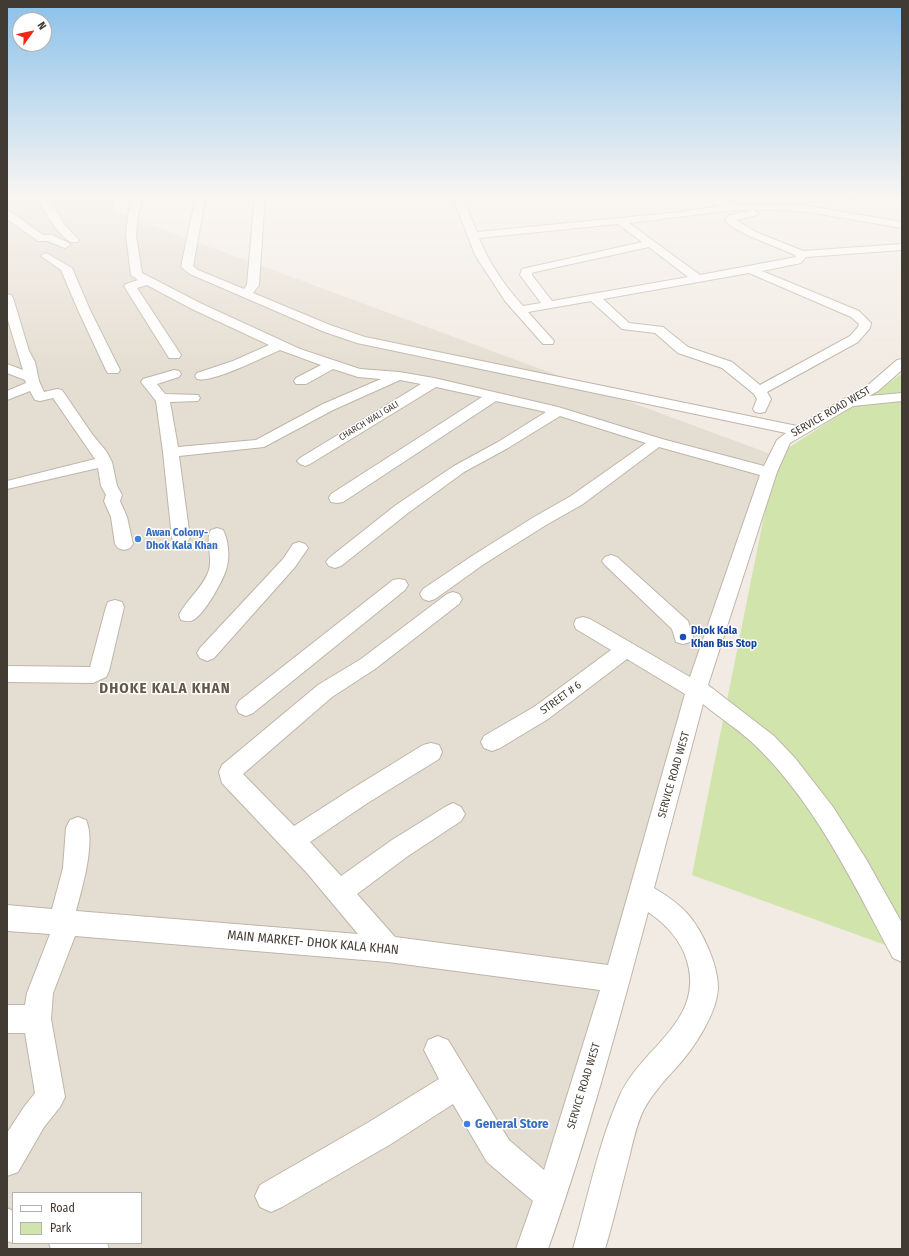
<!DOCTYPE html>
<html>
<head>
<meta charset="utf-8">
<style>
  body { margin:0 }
  #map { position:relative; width:909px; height:1256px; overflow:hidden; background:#f1ebe3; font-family:"Fira Sans Condensed",sans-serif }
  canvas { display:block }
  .frame { position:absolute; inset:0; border:8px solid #423b33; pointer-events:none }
  .legend { position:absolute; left:12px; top:1192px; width:130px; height:52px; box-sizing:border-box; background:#fff; border:1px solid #b3b1ad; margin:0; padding:5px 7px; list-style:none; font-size:12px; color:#423b33 }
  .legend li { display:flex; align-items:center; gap:8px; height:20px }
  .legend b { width:20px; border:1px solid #b3b1ad }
  .north { position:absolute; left:12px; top:12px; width:40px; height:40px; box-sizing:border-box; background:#fff; border:1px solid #b3b1ad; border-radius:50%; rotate:57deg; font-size:11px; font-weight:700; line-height:16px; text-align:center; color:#423b33 }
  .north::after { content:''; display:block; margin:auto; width:14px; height:18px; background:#f32617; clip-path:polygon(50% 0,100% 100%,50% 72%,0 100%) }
</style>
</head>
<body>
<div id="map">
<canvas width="909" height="1256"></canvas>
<div class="frame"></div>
<ul class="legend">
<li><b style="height:5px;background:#fff"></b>Road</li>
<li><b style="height:11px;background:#d0e4ac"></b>Park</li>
</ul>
<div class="north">N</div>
</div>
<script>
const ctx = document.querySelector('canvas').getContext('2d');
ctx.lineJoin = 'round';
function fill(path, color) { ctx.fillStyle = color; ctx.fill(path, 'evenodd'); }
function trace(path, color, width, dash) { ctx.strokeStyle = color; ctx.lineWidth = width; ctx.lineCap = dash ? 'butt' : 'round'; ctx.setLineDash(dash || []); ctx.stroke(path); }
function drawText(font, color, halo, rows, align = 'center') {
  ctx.font = font + ' "Fira Sans Condensed",sans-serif'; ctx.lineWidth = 3; ctx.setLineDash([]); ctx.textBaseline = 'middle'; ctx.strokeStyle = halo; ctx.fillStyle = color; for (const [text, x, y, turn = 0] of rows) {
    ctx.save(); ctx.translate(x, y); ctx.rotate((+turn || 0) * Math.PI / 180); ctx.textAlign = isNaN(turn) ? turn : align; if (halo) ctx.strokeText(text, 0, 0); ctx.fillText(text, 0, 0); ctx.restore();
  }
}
fill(new Path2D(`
  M7,195h110l-3,3 -1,13 663,245 -245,793h-524zM13,1193h128v50h-128z`), '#e4ddd1');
fill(new Path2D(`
  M902,374v577l-210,-76 84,-419z`), '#d0e4ac');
const minor = new Path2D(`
  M37,195h10l16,28 16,17 -1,2h-8c-16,-12 -24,-29 -33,-47z
  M134,195h10l-6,20 -2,20 6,38 58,30 100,46 60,20 39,3 35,6 124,29 104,32 102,27 13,-26 9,-7 -429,-90 -35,-12 -132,-57 -9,-7 15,-72h10l-13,71 5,4 46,19 3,-4 8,-90h10l-6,90 -6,8 77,32 35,12 432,89 71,-41 29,-25 5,-1v11l-24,21 -9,5 33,-3v8l-49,5 -63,37 -13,29 -69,213 66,51 21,22 38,49 33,52 36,64v39l-9,-4c-39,-73 -76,-152 -136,-211 -16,-16 -36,-28 -54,-43l-49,184c29,17 42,31 55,62 5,12 9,25 9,38 -1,24 -21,55 -36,73 -14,16 -29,31 -39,50 -7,15 -10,31 -14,47 -8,30 -15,61 -24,91h-32c15,-51 25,-105 47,-154 22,-48 85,-74 67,-134 -6,-21 -21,-37 -39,-49 -30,113 -61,227 -100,337h-32l17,-48 -46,-39 -34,-58 -62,40 -109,63 -11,5 -11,-5 -5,-11 5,-11 109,-63 70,-43 -15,-29 4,-10 10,-4 10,4 61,100 35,30 56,-180 -212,-28 -313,-26 -22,57 -2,26 14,78 -5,10 -16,20 -26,45 -11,4v-43l17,-26 11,-14 -10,-60h-18v-28h18l2,-12 23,-59 -43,-3v-26l45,4 11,-41 3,-40 4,-8 8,-3 8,3c10,22 -4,68 -10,91l282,23 -51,-61 -85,-90 -3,-11 3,-7 96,-80 43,-26 86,-65 6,-2 6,2 3,5 -3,5 -84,65 -43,28 -89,77 51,52 56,-36 73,-45 8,-2 8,2 3,7 -3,7 -73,45 -56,38 31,34 51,-36 53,-33 8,-4 8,4 4,7 -4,7 -53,35 -51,38 38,43 213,28 77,-271 -58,-35 -79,60 -48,29 -8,3 -8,-3 -3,-6 3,-6 50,-29 77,-57 -35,-21 -2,-5 2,-5 7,-2 7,2 100,58 70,-202 -101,-28 -76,57 -37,21 -62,39 -49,35 -6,2 -6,-2 -3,-5 3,-5 49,-33 62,-39 37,-21 75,-53 -86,-27 -52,32 -44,24 -56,41 -67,53 -6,2 -6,-2 -3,-4 3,-4 67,-53 58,-39 44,-24 48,-30 -50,-11 -153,101 -6,1 -6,-1 -2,-4 2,-4 151,-97 -46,-10 -126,77 -5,2 -5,-2 -3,-3 3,-3 121,-74 -21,-4 -67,30 -69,37 -85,9 11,82 -3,4 -6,2 -6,-2 -3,-4 -9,-86 -7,-51 -15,-19 2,-3 31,-9 5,1 2,3 -2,3 -22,7 8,10 33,1 2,3 -2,3 -28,1 8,45 78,-7 67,-36 58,-25 -23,-2 -25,-8 -27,15h-10l-2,-3 2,-3 25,-13 -41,-15c-17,7 -67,33 -83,29l-2,-3 2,-3 36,-12 36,-16 -77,-36 -45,-24 -10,3 44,67 -2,3h-10l-45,-72 2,-2 12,-4 -7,-5 -5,-40 2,-20z
  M452,195h10l15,37 203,-20 41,-6 -21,-9 -2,-2h12l23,9h46l29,2 94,16v6l-94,-16 -29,-2h-44l-106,13 71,52 96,-18 -1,-2 -46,-19 -17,-9 -7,-7 4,-5 24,-5 5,3 -1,2 -21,5 20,12 47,19 99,-7v6l-96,7 -5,6 -39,8 97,40 12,12 -1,5 -12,14 -91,50 4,7 -6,13 -5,1 -5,-1 -2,-3 4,-10 -3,-5 -32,-26 -44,-15 -23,-20 -33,-4 -31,-28 -63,11 26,29 -1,3h-10l-38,-43 -30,-46zM618,224l24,18 -120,27 -2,6 21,28 -18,3c-18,-20 -34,-43 -44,-68zM649,247l39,30 -136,24 -20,-26v-2l3,-1zM749,273l102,44 8,7 -1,3 -8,9 -90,49 -28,-23 -44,-15 -25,-20 -34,-4 -26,-24z
  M832,195h25l1,1 -5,3 -54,4 -5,-3 5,-3z
  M7,211l4,1 32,23h9l17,8 1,2 -5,3 -18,-7h-9l-31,-22z
  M46,253l26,15 18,42 30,60 -2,3h-10l-2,-3 -28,-60 -17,-40 -20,-14z
  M7,294l4,1 2,3 16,53 6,11 4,19 5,11 13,-3 5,1 30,44 14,17 6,11 5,24 5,9 -2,6 7,16 6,27 -3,4 -6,2 -6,-2 -3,-4 -4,-27 -7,-16 2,-6 -5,-9 -3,-18 -91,21v-8l88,-22 -42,-61 -13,3 -5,-1 -5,-9 -23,9v-9l19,-8 -1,-3 -18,-7v-9l16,6 -16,-53z
  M217,528l6,2c5,9 7,26 4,36 -2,12 -23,49 -34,54 -4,2 -7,1 -12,0l-2,-5c8,-16 24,-27 30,-45 4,-12 -4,-31 2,-40z
  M299,542l6,2 3,4 -13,19 -81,91 -7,3 -7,-3 -3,-5 3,-5 83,-89 10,-15z
  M611,555l6,2 71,64 5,16 -3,5 -7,2 -7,-2 -4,-13 -67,-64 -3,-4 3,-4z
  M399,579l6,1 3,5 -3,5 -152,123 -7,3 -7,-3 -3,-6 3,-6 154,-121z
  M115,600l7,2 2,5 -15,64 -3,6 -13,6 -86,-1v-16l83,1 16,-60 2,-5z
  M7,1208l6,3v32l-6,-2z
  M49,1243h58l2,6h-58z`);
trace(minor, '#bfb5a9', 2);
fill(minor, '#fff');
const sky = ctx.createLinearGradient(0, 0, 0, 371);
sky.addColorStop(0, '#8bc1ea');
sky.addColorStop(0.53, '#f9f6f2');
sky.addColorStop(1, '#f9f6f200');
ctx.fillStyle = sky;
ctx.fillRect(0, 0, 909, 371);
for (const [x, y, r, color] of [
  [138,539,4,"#3f7fe0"],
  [683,637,4,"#1a4fb4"],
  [467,1124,4,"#3f7fe0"]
]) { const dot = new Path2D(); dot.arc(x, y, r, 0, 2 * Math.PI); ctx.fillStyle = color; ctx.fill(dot); trace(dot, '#fff', 1.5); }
drawText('9px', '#423b33', '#fff', [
  ["CHARCH WALI GALI",369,421,-31]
]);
drawText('11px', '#423b33', '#fff', [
  ["SERVICE ROAD WEST",831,412,-30],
  ["STREET # 6",561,698,-36],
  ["SERVICE ROAD WEST",674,775,-74],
  ["SERVICE ROAD WEST",584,1086,-73]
]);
drawText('bold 11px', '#366cbe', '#fff', [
  ["Awan Colony-",146,533],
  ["Dhok Kala Khan",146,546]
], 'left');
drawText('bold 11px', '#164399', '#fff', [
  ["Dhok Kala",691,631],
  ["Khan Bus Stop",691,644]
], 'left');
drawText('13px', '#423b33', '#fff', [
  ["MAIN MARKET- DHOK KALA KHAN",313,943,5]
]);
drawText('bold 13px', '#366cbe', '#fff', [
  ["General Store",475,1124]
], 'left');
ctx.letterSpacing = '1px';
drawText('bold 15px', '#64584b', '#fff', [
  ["DHOKE KALA KHAN",165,689]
]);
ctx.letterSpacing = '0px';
</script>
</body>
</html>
